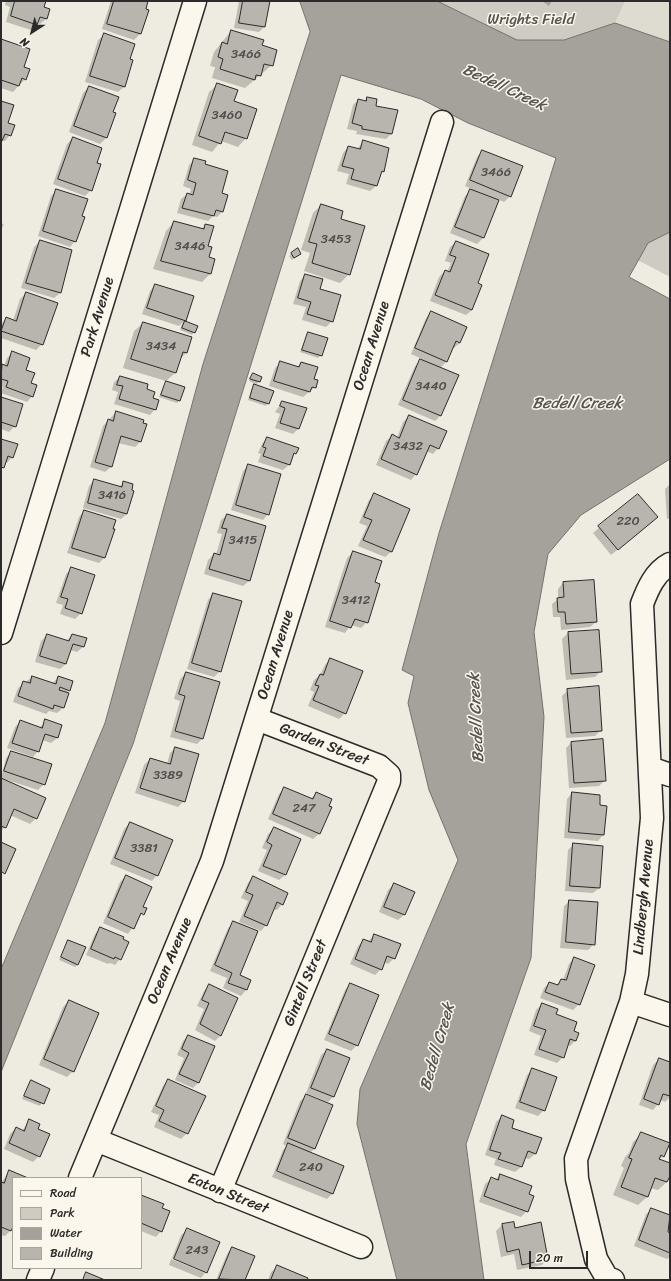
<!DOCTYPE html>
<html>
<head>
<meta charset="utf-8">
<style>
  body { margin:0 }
  #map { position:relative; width:671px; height:1281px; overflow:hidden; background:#eeebe0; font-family:Sriracha,sans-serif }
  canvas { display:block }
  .frame { position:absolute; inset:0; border:2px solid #2b2b2b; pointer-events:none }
  .legend { position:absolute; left:12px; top:1177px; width:130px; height:92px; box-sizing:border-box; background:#fbf7ec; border:1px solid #a8a59f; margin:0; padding:5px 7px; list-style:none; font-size:12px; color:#2b2b2b }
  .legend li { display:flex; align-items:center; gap:8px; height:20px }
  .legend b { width:20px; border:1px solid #a8a59f }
  .north { position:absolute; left:12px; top:12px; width:40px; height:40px; -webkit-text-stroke:3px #fbf7ec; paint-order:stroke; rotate:216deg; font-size:11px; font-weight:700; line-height:16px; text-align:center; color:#2b2b2b }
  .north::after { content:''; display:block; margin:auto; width:14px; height:18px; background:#2b2b2b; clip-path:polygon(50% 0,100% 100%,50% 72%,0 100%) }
  .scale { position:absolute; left:529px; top:1251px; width:59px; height:18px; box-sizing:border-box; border:2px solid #2b2b2b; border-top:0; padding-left:5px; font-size:12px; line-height:14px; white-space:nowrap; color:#2b2b2b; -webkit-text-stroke:3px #fbf7ec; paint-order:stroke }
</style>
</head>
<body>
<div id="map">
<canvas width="671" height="1281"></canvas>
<div class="frame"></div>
<ul class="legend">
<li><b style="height:5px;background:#fbf7ec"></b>Road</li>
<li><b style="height:11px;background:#cecbc2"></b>Park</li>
<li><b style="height:11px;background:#a4a29a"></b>Water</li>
<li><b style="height:11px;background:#b8b5ae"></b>Building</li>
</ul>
<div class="north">N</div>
<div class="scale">20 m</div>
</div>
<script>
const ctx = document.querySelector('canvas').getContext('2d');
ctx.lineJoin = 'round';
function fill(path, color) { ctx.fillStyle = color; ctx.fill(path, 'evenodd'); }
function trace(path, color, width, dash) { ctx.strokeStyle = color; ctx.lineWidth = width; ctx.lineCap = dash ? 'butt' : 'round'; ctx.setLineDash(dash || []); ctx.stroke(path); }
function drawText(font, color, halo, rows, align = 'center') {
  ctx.font = font + ' Sriracha,sans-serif'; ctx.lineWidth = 3; ctx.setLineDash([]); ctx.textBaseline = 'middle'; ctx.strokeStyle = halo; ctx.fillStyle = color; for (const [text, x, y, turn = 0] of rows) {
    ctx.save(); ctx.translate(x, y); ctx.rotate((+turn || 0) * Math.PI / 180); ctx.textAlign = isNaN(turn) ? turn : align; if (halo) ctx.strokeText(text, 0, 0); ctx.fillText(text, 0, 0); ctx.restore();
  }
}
fill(new Path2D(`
  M625,1h45v41l-55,-19z`), '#dedbd1');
fill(new Path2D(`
  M437,1h188l-10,22 -51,17h-47z
  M670,206v71l-40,-21z`), '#cecbc2');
const water = new Path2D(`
  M300,1h137l80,39h47l51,-17 55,19v190l-22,11 -19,34 41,22v160l-89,56 -33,39 -14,78 10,85 -13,241 -65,186 18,136h-87l-40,-156 3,-35 98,-229 -29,-70 -21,-87 6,-27 -12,-6 37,-137 117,-375 -88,-35 -47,-24 -80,-24 -208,669 -132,328v-103l104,-246 98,-359 107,-332z`);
fill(water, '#a4a29a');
trace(water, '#74726e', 1);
fill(new Path2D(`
  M6,1h39l-2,7 3,11 -6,5 -3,-1 -6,7 -25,-8 4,-15 -5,-2z
  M111,1h36l-3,9h3l-7,24 -6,6 -32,-11z
  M239,1h30l-5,26 -5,5 -25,-4z
  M542,1h10l-3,5z
  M231,31l30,15 11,19 -27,23 -33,-10 3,-11 -5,-1 4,-14z
  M104,35l28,26 -8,26 -6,5 -33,-10 13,-42z
  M1,40l22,27 2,12 -12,13 -12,-4z
  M218,84l15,18 13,36 -8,9 -17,-6 -9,11 -20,-7 17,-53z
  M89,87l26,27 -9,24 -6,6 -31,-12 14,-39z
  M367,98l24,36 -5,5 -30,-5 1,-3 -10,-2 6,-24 5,-5 6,1z
  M1,102l9,33 -5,6h-4z
  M73,138l23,25 -5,27 -6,6 -32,-12 14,-40z
  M363,142l20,29 -4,4 -3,11 -6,5 -24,-7 3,-10 -12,-3 6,-18 5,-6 9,2z
  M483,151l27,45 -6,6 -6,-3 -15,39 -6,6 -27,-11 15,-37 7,-7 -7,-3 12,-29z
  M195,159l9,6 17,29 1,18 -5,5 -4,-1 -5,5 -31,-8 4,-14 6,-5 2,1 2,-6 -8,-3 6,-21z
  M57,190l24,26 -6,25 -5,6 -32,-11 13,-40z
  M321,205l28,69 -9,9 -36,-12 6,-18 -9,-3 12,-37z
  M1,222l3,3 -3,3z
  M174,222l27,7 5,-4 2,33 6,1 -4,15 -8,8 -49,-13 13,-38z
  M40,241l31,10 -11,42 -6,5 -33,-10 13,-41z
  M456,242l20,42 -4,26 -6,5 -36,-14 9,-24 6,-6 2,1 4,-9 -6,-2 5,-14z
  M292,253l8,1 -8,6 -3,-4z
  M305,275l14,15 13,31 -6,6 -24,-7 4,-13 -13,-3 7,-23z
  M155,285l30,35 -1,2 13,5 -5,8 -12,-5 3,-8 -4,4 -37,-12 8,-23z
  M26,293l16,51 -6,6 -35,-12v-14l5,-5 7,2 7,-22z
  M432,312l28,31 -6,5h-2l-5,13 -7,7 18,8 -18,40 -5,5 -37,-16 17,-39 7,-7 -11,-5 15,-36z
  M143,323l48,15 -5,15 -7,7 -4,13 -9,8 -43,-13 11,-37z
  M308,333l13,22 -3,3 -18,-6z
  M12,353l13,18 5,13 2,12 -5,6 -26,-9 2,-6 -2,-1v-19l3,-1 3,-8z
  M281,362l16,5 4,-4 14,24 -12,10 -34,-11 6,-18z
  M253,375l6,7 -4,3 18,6 -7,15 -18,-6 4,-12 4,-4 -7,-3z
  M120,377l26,13 6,8 3,11 -5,6 -36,-11 4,-12 -6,-2 2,-8z
  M166,382l14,18 -3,3 -18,-6z
  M1,398l14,28 -6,6 -8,-3z
  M282,402l16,27 -5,5 -18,-6 5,-14 -5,-2z
  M116,412l24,30 -5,5 -17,-4 -7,24 -6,5 -15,-5 13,-41z
  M409,416l29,32 -5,6 -7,-3 -10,23 -5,6 -35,-15 10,-24 6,-5 5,2 6,-16z
  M267,438l30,10 -8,17 -6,5 -25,-8 3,-8 -3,-1 4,-9z
  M1,440l11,17 -5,6 -2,-1 -4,7z
  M249,465l19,49 -5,6 -32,-10 12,-39z
  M95,480l24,7 5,-5 3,32 -6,5 -38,-11 6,-22z
  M670,484v34l-3,1 -2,-30z
  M375,494l34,15 -18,43 -6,5 -27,-11 9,-20 -8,-3 10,-23z
  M638,495l13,28 -40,32 -18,-22z
  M84,511l20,47 -5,5 -32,-10 12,-36z
  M227,515l22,66 -6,5 -39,-12 4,-14 6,-6 2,1 6,-21 -5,-1 4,-13z
  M353,552l20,31 -6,39 -6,6 -10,-3 -6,8 -20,-6 22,-69z
  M72,569l9,44 -6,6 -15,-5 3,-9 -7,-2 10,-29z
  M563,583l33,39 -6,5 -29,3 -1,-13h-7l-1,-13 6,-5v-10z
  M213,594l7,77 -6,6 -27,-8 21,-69z
  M598,631l3,40 -6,6 -29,3 -4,-41 6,-6z
  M47,635l19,6 6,-6 11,12 -6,5 -7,-2 -4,14 -6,5 -25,-7 6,-21z
  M330,659l15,54 -6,6 -31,-13 6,-14 -4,-2 4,-10 6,-5 5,-10z
  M186,673l16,66 -5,5 -27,-7 10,-36 -6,-2 6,-20z
  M32,677l20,7 6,-7 11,13 -3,3 -3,15 -6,5 -8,-2 -3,3 -33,-12 5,-14z
  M568,690l33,40 -6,6 -29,2 -4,-42z
  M21,721l18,7 7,-7 15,5 -4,12 -6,5 -9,-3 -4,11 -5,6 -26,-9 8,-21z
  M571,743l34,37 -6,6 -30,2 -3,-40z
  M175,748l9,53 -6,6 -43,-14 9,-28 6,-6 17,5 3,-11z
  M11,752l33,32 -6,6 -37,-12 5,-20z
  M1,780l35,38 -6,6 -20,-9 -5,12 -4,4z
  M285,788l25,11 6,-5 14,13 -11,27 -6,5 -45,-20 11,-25z
  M572,793l27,13 7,1 -3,28 -5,6 -34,-3 3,-39z
  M130,823l27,52 -5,6 -42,-17 14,-35z
  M274,828l26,11 -15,36 -6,5 -21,-9 9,-21 -5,-2 6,-14z
  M574,844l25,44 -6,5 -28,-2 3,-41z
  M126,876l16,31 4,1 -18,26 -25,-11 17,-41z
  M253,877l29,27 -5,6 -4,-1 -7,16 -5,6 -22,-9 9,-21 -7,-3 7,-15z
  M394,884l19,8 -9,23 -6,5 -19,-8 9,-22z
  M570,901l24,43 -6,6 -28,-2 4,-42z
  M234,922l5,54 11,5 -4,9 -5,6 -18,-8 4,-10 -17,-7 18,-43z
  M100,928l20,31 -5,6 -5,-2 -2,1 -22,-9 9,-21z
  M374,935l20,23 -6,6 -4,-2 -3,7 -6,6 -25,-11 8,-18 6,-6 4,2z
  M69,941l9,23 -3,3 -16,-7z
  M574,958l5,46 -6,6 -33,-12 4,-10 5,-5 7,2 7,-5 6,-16z
  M350,984l7,61 -6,6 -27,-11 21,-50z
  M209,985l27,13 -16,38 -5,5 -20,-11 9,-21 -7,-3 7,-15z
  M69,1001l4,70 -6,6 -28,-12 24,-58z
  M542,1004l31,28 2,9 -5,5 -3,-1 -4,12 -6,6 -23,-8 7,-19 -12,-5 7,-21z
  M188,1036l11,46 -6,6 -18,-8 9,-22 -7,-3 6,-14z
  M327,1050l7,46 -6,6 -22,-9 15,-38z
  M659,1059l11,4v34l-5,5 -4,-2 -8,10 -14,-5 14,-40z
  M533,1069l11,41 -6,6 -23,-8 12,-33z
  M168,1080l19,53 -6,6 -27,-12 5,-12 -8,-3 12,-26z
  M31,1081l18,8 -9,17 -18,-7z
  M306,1096l8,53 -4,4 23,40 -6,6 -55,-22 11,-27 4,-4 -4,-2 17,-43z
  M502,1116l8,12 30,11 -5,15 -6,5 -5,-1 -3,9 -6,5 -21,-7 2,-6 -11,-4 11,-33z
  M29,1121l8,9 2,26 -6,6 -29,-13 6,-15 6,-6 6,3z
  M642,1133l21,23 -4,4 11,4v9l-3,9 -9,8 -8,-2 -3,9 -9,8 -25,-10 11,-27 -3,-2 4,-9 4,-4 4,-11z
  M9,1171l17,7h-13v46l-3,7 -5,5 -4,-1v-52z
  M500,1175l28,20 -1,16 -6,6 -42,-15 6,-18 6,-5 4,1z
  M141,1196l20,12v23l-5,6 -15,-6z
  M652,1209l18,7v9l-3,8 3,1v23l-3,2 -33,-13 12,-32z
  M513,1223l1,6 33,30 -5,6 -25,5 -3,-16 -13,3 -5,-26 6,-6z
  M187,1230l19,42 -5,6 -32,-13 2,-6 34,14v-2l-33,-13 9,-23z
  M232,1248l21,9 -9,23h-28l11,-26z
  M277,1267l29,13h-38l3,-8z`), '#0003');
const building = new Path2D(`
  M15,1h31l-2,6 6,2 -3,10 -7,-2 -3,8 -26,-9z
  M114,1h34l-2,8 3,1 -8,24 -34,-10z
  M243,1h27l-5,26 -26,-4z
  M231,30l33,10 -2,5 15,5 -4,16 -9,-2 -3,12 -5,-1 -1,5 -35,-11 3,-10 -5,-2 4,-15 5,2z
  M104,33l31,11 -5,15 3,1 -8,27 -35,-11z
  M1,39l29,10 -6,18 6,2 -4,11 -4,-2 -3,8 -18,-6z
  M217,83l21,7 -4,11 23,8 -10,30 -22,-7 -4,12 -22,-8z
  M89,86l30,11 -6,15 3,1 -9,25 -33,-12z
  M367,97l10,2 -1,7 22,4 -6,24 -30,-5v-3l-10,-3 6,-24 8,2z
  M1,101l13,4 -6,18 7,2 -4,11 -6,-2 -4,9z
  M73,137l29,11 -5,15 4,1 -9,27 -34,-12z
  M363,140l26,8 -5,24 -2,-1 -5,15 -26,-7 3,-10 -12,-3 6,-20 12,3z
  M482,150l41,16 -12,31 -41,-17z
  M194,158l12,3 -1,3 23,7 -6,22 6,2 -5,17 -7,-2 -2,6 -32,-8 5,-15 6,2 3,-12 -8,-3z
  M56,189l32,10 -6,17 3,1 -9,25 -33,-11z
  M470,189l29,11 -15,38 -29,-11z
  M321,204l22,7 -2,8 24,7 -15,49 -38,-12 5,-19 -8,-2z
  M174,221l30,8 1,-5 9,2 -6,20 4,1 -3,10 6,2 -4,15 -50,-13z
  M40,240l32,10 -11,43 -35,-10z
  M456,241l33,13 -11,29 4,2 -10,25 -37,-15 10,-25 5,2 6,-15 -6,-2z
  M298,248l3,6 -7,4 -3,-5z
  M305,274l18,5 -3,10 21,6 -8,27 -26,-8 4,-12 -13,-4z
  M155,284l39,12 -8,25 -39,-13z
  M26,292l32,11 -15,42 -42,-14 5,-14 10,4z
  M431,311l36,16 -7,16 -4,-2 -9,21 -32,-14z
  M185,321l13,5 -3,7 -13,-5z
  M143,322l49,15 -5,16 -4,-1 -7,21 -45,-14z
  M308,332l20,6 -6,18 -20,-6z
  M12,351l18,7 -4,12 9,3 -4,10 6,2 -4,12 -27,-10 2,-6 -7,-2 1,-15 5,2z
  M420,359l39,16 -18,41 -38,-16z
  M280,361l19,6 2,-5 17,5 -4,12 4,1 -2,8 -4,-1 -2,5 -36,-11z
  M253,373l9,4 -2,5 -10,-3z
  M120,376l28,8 -1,5 8,3 -2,6 6,2 -3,10 -37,-11 4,-13 -6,-1z
  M166,381l19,6 -5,14 -19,-6z
  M254,384l20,7 -5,13 -19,-6z
  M1,397l22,7 -7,23 -15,-5z
  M282,401l25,7 -8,21 -19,-6 5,-15 -5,-2z
  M116,411l28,9 -1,3 4,1 -6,18 -20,-6 -9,31 -17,-5 13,-43 5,2z
  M409,415l38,16 -8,18 -9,-4 -13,30 -36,-16 11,-25 7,4z
  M267,437l32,11 -3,6 -2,-1 -4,12 -27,-9 3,-8 -3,-1z
  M1,439l17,5 -5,14 -5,-2 -4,12 -3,-1z
  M248,464l33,10 -12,41 -33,-10z
  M94,479l28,8 1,-6 10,3 -1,6 2,1 -7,23 -39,-11z
  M374,493l36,16 -18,43 -29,-12 9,-20 -8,-3z
  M638,494l20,23 -40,33 -20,-24z
  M84,510l32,10 -3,9h2l-10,29 -33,-10z
  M227,514l39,12 -16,55 -41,-12 5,-16 6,2 7,-26 -5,-1z
  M353,551l29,10 -7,21 5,2 -12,39 -13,-4 -4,9 -21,-7z
  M71,567l24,8 -13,39 -17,-6 3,-9 -7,-2z
  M594,580l3,42 -31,2 -1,-12h-7l-1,-14 7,-1 -1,-15z
  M213,593l29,8 -21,71 -29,-9z
  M599,630l3,42 -31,2 -3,-42z
  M47,634l22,7 3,-7 15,4 -3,9 -11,-3 -7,20 -26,-8z
  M330,658l33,13 -17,43 -33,-14 6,-14 -4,-1 5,-11 3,1z
  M186,672l34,10 -17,57 -28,-8 10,-35 -6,-2z
  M32,676l24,8 2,-8 15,5 -3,10 -10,-4 -1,3 10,3 -5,15 -10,-3 -1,4 -35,-13 5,-15 7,2z
  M599,686l3,45 -31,2 -4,-44z
  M45,719l17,6 -4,13 -13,-4 -6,18 -27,-9 8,-23 22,8z
  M603,739l3,42 -32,2 -3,-41z
  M175,747l24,7 -14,48 -45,-14 10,-30 20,6z
  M11,751l41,13 -7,21 -41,-14z
  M1,778l45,20 -9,21 -23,-10 -8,19 -5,-2z
  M284,787l29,12 3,-7 16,7 -3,7 3,1 -12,27 -47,-20z
  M572,792l28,3v10l7,1 -3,29 -35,-3z
  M130,822l43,18 -15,36 -43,-18z
  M274,827l27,12 -15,36 -23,-9 9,-21 -5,-3z
  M1,842l15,7 -11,25 -3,-2 -1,2z
  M573,843l30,3 -3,42 -30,-2z
  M126,875l26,12 -9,20 4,1 -3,7 -3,-2 -7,16 -26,-12z
  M253,876l35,17 -5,12 -6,-3 -10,24 -23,-10 9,-21 -7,-3z
  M394,883l21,9 -10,23 -21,-8z
  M569,900l29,2 -3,43 -29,-3z
  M233,921l25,10 -18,44 11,5 -4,10 -19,-7 4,-10 -17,-8z
  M100,927l24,10 -1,2 6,3 -8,18 -6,-3 -1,2 -23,-10z
  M374,934l27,10 -6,15 -8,-3 -5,14 -27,-11 8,-20 8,3z
  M68,940l18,7 -8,18 -17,-8z
  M574,957l21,8 -15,40 -35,-13 4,-10 9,3 3,-6 5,1z
  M350,983l29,12 -21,51 -29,-12z
  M209,984l29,14 -17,38 -21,-12 9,-21 -7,-3z
  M69,1000l30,13 -25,59 -30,-13z
  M542,1003l16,6 -2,5 21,8 -3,9 5,2 -3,8 -6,-2 -6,19 -25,-9 7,-19 -12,-4z
  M188,1035l27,11 -16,37 -20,-9 10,-21 -7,-4z
  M327,1049l23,9 -16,39 -23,-9z
  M659,1058l11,4v34l-7,-2 -4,11 -15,-6z
  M532,1068l25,9 -12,34 -25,-9z
  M168,1079l38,17 -18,38 -29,-13 5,-11 -8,-4z
  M31,1080l19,9 -6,15 -20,-8z
  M306,1094l27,11 -18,44 -27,-11z
  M502,1115l12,5 -2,8 30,10 -6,16 -8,-3 -6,16 -24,-8 3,-6 -11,-3z
  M29,1119l11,5 -2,5 12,5 -10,23 -31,-14 7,-16 8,4z
  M641,1132l29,11 -6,14 -3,-2 -2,4 11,4v13l-3,6 -12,-4 -7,19 -27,-10 11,-28 -3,-1z
  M288,1143l56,23 -11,28 -56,-23z
  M9,1170l19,8h-15v49l-2,4 -10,-4v-45l3,1z
  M500,1174l32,12 -3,8 5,2 -6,16 -44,-16 7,-19 7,3z
  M141,1195l23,9 -2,4 8,3 -8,21 -21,-9z
  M651,1208l19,7 -2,17 2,1v20l-31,-13z
  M514,1222l1,6 26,-6 7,37 -26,6 -3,-16 -12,3 -5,-28z
  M187,1228l33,14 -13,31 -33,-14z
  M232,1247l23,9 -10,24 -26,-1z
  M277,1265l31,13 -1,2h-36z
  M86,1272l19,8h-22z`);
fill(building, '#b8b5ae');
trace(building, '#2b2b2b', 1);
const minor = new Path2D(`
  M1,633l194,-632
  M650,768l20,7
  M631,1002l39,13
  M96,1140l265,107
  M80,1178l132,-317 230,-739
  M220,1191l169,-410v-6l-10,-9 -122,-47
  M38,1280l5,-12
  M613,1280l-6,-2 -11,-19 -19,-80 -1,-20 55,-157 6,-28 15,-156 -10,-214c6,-16 13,-32 28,-40`);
trace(minor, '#2b2b2b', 25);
trace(minor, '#fbf7ec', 22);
drawText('13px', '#4e4e4c', null, [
  ["3466",246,55],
  ["3460",227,116],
  ["3466",496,173],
  ["3453",336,240],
  ["3446",190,247],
  ["3434",161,347],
  ["3440",431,387],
  ["3432",408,447],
  ["3416",112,496],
  ["220",628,522],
  ["3415",243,541],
  ["3412",356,601],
  ["3389",168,776],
  ["247",304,809],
  ["3381",144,849],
  ["240",311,1168],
  ["243",197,1251]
]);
drawText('15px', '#545351', '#fbf7ec', [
  ["Wrights Field",531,20]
]);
drawText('15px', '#2b2b2b', '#fbf7ec', [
  ["Park Avenue",98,317,-73],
  ["Ocean Avenue",372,346,-73],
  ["Ocean Avenue",276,655,-73],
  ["Garden Street",324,745,21],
  ["Lindbergh Avenue",644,897,-85],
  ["Ocean Avenue",170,961,-67],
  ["Gintell Street",306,983,-68],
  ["Eaton Street",228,1194,22]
]);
drawText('italic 16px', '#555552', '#fbf7ec', [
  ["Bedell Creek",504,88,25],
  ["Bedell Creek",577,404],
  ["Bedell Creek",477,718,-93],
  ["Bedell Creek",438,1047,-74]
]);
</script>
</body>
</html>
